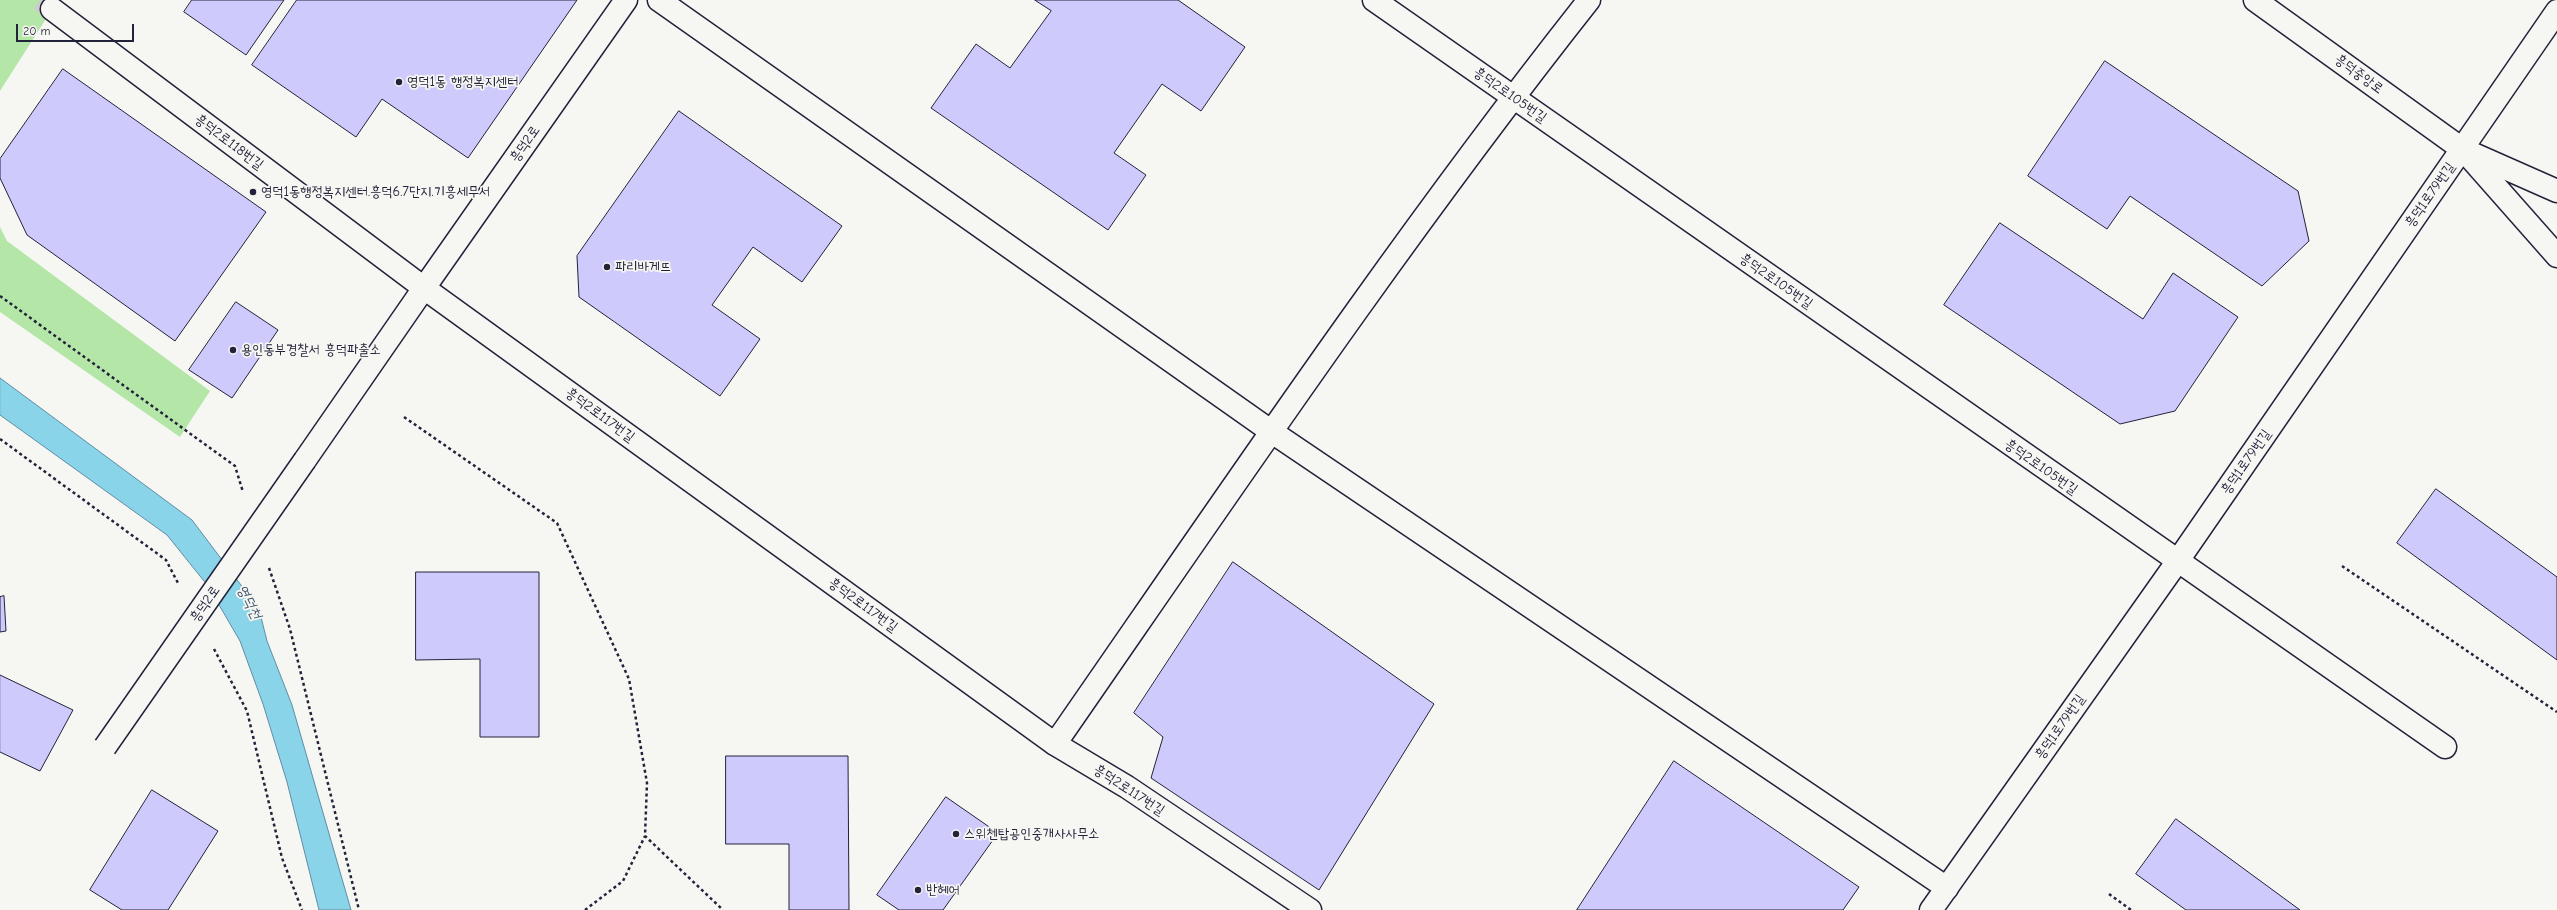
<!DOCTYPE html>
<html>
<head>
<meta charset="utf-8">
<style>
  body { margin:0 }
  #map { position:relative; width:2557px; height:910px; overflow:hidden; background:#f6f6f2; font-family:"Comic Neue",sans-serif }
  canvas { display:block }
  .scale { position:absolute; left:16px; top:24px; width:118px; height:18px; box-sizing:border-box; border:2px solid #22223b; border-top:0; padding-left:5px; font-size:12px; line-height:14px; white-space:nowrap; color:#22223b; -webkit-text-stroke:3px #f6f6f2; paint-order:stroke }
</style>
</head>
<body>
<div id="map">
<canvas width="2557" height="910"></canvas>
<div class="scale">20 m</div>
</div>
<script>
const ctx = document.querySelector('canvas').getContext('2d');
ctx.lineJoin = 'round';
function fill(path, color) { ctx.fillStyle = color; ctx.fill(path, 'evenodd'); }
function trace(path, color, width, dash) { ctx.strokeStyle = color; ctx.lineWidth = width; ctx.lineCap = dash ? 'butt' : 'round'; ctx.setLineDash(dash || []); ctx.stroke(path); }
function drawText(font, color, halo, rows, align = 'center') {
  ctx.font = font + ' "Comic Neue","Poor Story",sans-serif'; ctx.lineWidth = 3.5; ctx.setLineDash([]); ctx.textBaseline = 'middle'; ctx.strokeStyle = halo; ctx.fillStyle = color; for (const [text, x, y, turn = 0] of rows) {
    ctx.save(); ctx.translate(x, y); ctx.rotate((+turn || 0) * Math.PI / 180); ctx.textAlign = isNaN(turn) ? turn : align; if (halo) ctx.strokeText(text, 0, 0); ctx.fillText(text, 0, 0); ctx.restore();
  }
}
fill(new Path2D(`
  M0,0h58l-58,91z
  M0,227l7,14 203,150 -30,46 -180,-125z`), '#b4e7a7');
const water = new Path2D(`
  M0,378l192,142 67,89 8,32 25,64 59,205h-32l-32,-128 -24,-78 -23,-63 -32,-55 -41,-51 -167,-120z`);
fill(water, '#8ad4ea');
trace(water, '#608da4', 1);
const building = new Path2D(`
  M192,0h92l-38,55 -62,-43z
  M297,0h280l-109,158 -86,-59 -26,38 -104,-72z
  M1035,0h143l67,47 -44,64 -39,-27 -48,69 32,22 -38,55 -177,-122 45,-64 34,24 41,-57z
  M2105,61l193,130 11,50 -47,45 -132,-90 -23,33 -79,-53z
  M63,69l203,143 -91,129 -148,-106 -27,-57v-19z
  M679,111l163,115 -40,56 -49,-35 -41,58 48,34 -40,57 -141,-99 -2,-41z
  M2000,223l143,96 30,-46 65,44 -63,94 -55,13 -176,-119z
  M236,302l42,28 -46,68 -43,-28z
  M2436,489l121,88v83l-160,-117z
  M1233,562l201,142 -115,186 -168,-112 12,-41 -29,-24z
  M416,572h123v165h-59v-78l-64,1z
  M4,596l2,35 -6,1v-35z
  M0,675l73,35 -33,61 -40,-19z
  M726,756h122l1,154h-60v-66h-63z
  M1674,761l185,126 -16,23h-266z
  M152,790l66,41 -50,79h-46l-32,-20z
  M946,797l52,36 -55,77h-44l-22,-15z
  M2176,819l124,91h-114l-50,-36z`);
fill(building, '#cfcafc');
trace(building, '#22223b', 1);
trace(new Path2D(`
  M40,0l12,9`), '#cccccd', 22, [22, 11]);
const pedestrian = new Path2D(`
  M659,0l613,432 675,456
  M1055,744c174,-251 345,-505 534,-744`);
const minor = new Path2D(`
  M1374,0l1071,747
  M52,9l372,279 631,456 72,43 183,123
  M305,460l119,-172
  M1931,910l246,-348 380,-551`);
const tertiary = new Path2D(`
  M2255,0l207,149 95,42
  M2467,154l90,102
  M424,288l202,-288`);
trace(pedestrian, '#22223b', 25);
trace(minor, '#22223b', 25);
trace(tertiary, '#22223b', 25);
trace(new Path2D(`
  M0,296l235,170 8,26
  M404,417l153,106 72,156 18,104 -2,53 78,74
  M0,439l166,121 13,25
  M2342,566l215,146
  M269,568l21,61 69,281
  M214,649l33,62 35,147 20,52
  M2109,894l22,16
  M585,910l38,-29 22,-45`), '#22223b', 2.5, [3, 3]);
trace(pedestrian, '#f6f6f2', 22);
trace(minor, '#f6f6f2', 22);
trace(tertiary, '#f6f6f2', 22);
const minorBridge = new Path2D(`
  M105,747l200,-287`);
trace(minorBridge, '#22223b', 25, []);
trace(minorBridge, '#f6f6f2', 22);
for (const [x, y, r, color] of [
  [399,82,4,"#22223b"],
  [253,192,4,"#22223b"],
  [607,267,4,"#22223b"],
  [233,350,4,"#22223b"],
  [956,834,4,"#22223b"],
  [918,890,4,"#22223b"]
]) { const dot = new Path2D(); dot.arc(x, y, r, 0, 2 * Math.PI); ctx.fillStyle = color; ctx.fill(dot); trace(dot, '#f6f6f2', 1.5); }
drawText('14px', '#22223b', '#f6f6f2', [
  ["흥덕중앙로",2359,74,36],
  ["흥덕2로105번길",1510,95,35],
  ["흥덕2로118번길",229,142,37],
  ["흥덕2로",525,144,-55],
  ["흥덕1로79번길",2430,195,-55],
  ["흥덕2로105번길",1776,281,35],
  ["흥덕2로117번길",600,415,36],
  ["흥덕1로79번길",2246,462,-55],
  ["흥덕2로105번길",2041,467,35],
  ["흥덕2로",205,604,-55],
  ["흥덕2로117번길",863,605,36],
  ["흥덕1로79번길",2060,727,-55],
  ["흥덕2로117번길",1129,790,33]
]);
drawText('14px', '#22223b', '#f6f6f2', [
  ["영덕1동 행정복지센터",407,82],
  ["영덕1동행정복지센터.흥덕6.7단지.기흥세무서",261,192],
  ["파리바게뜨",615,267],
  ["용인동부경찰서 흥덕파출소",241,350],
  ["스위첸탑공인중개사사무소",964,834],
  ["반헤어",926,890]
], 'left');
drawText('italic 15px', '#415770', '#f6f6f2', [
  ["영덕천",249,602,63]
]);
</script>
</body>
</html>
